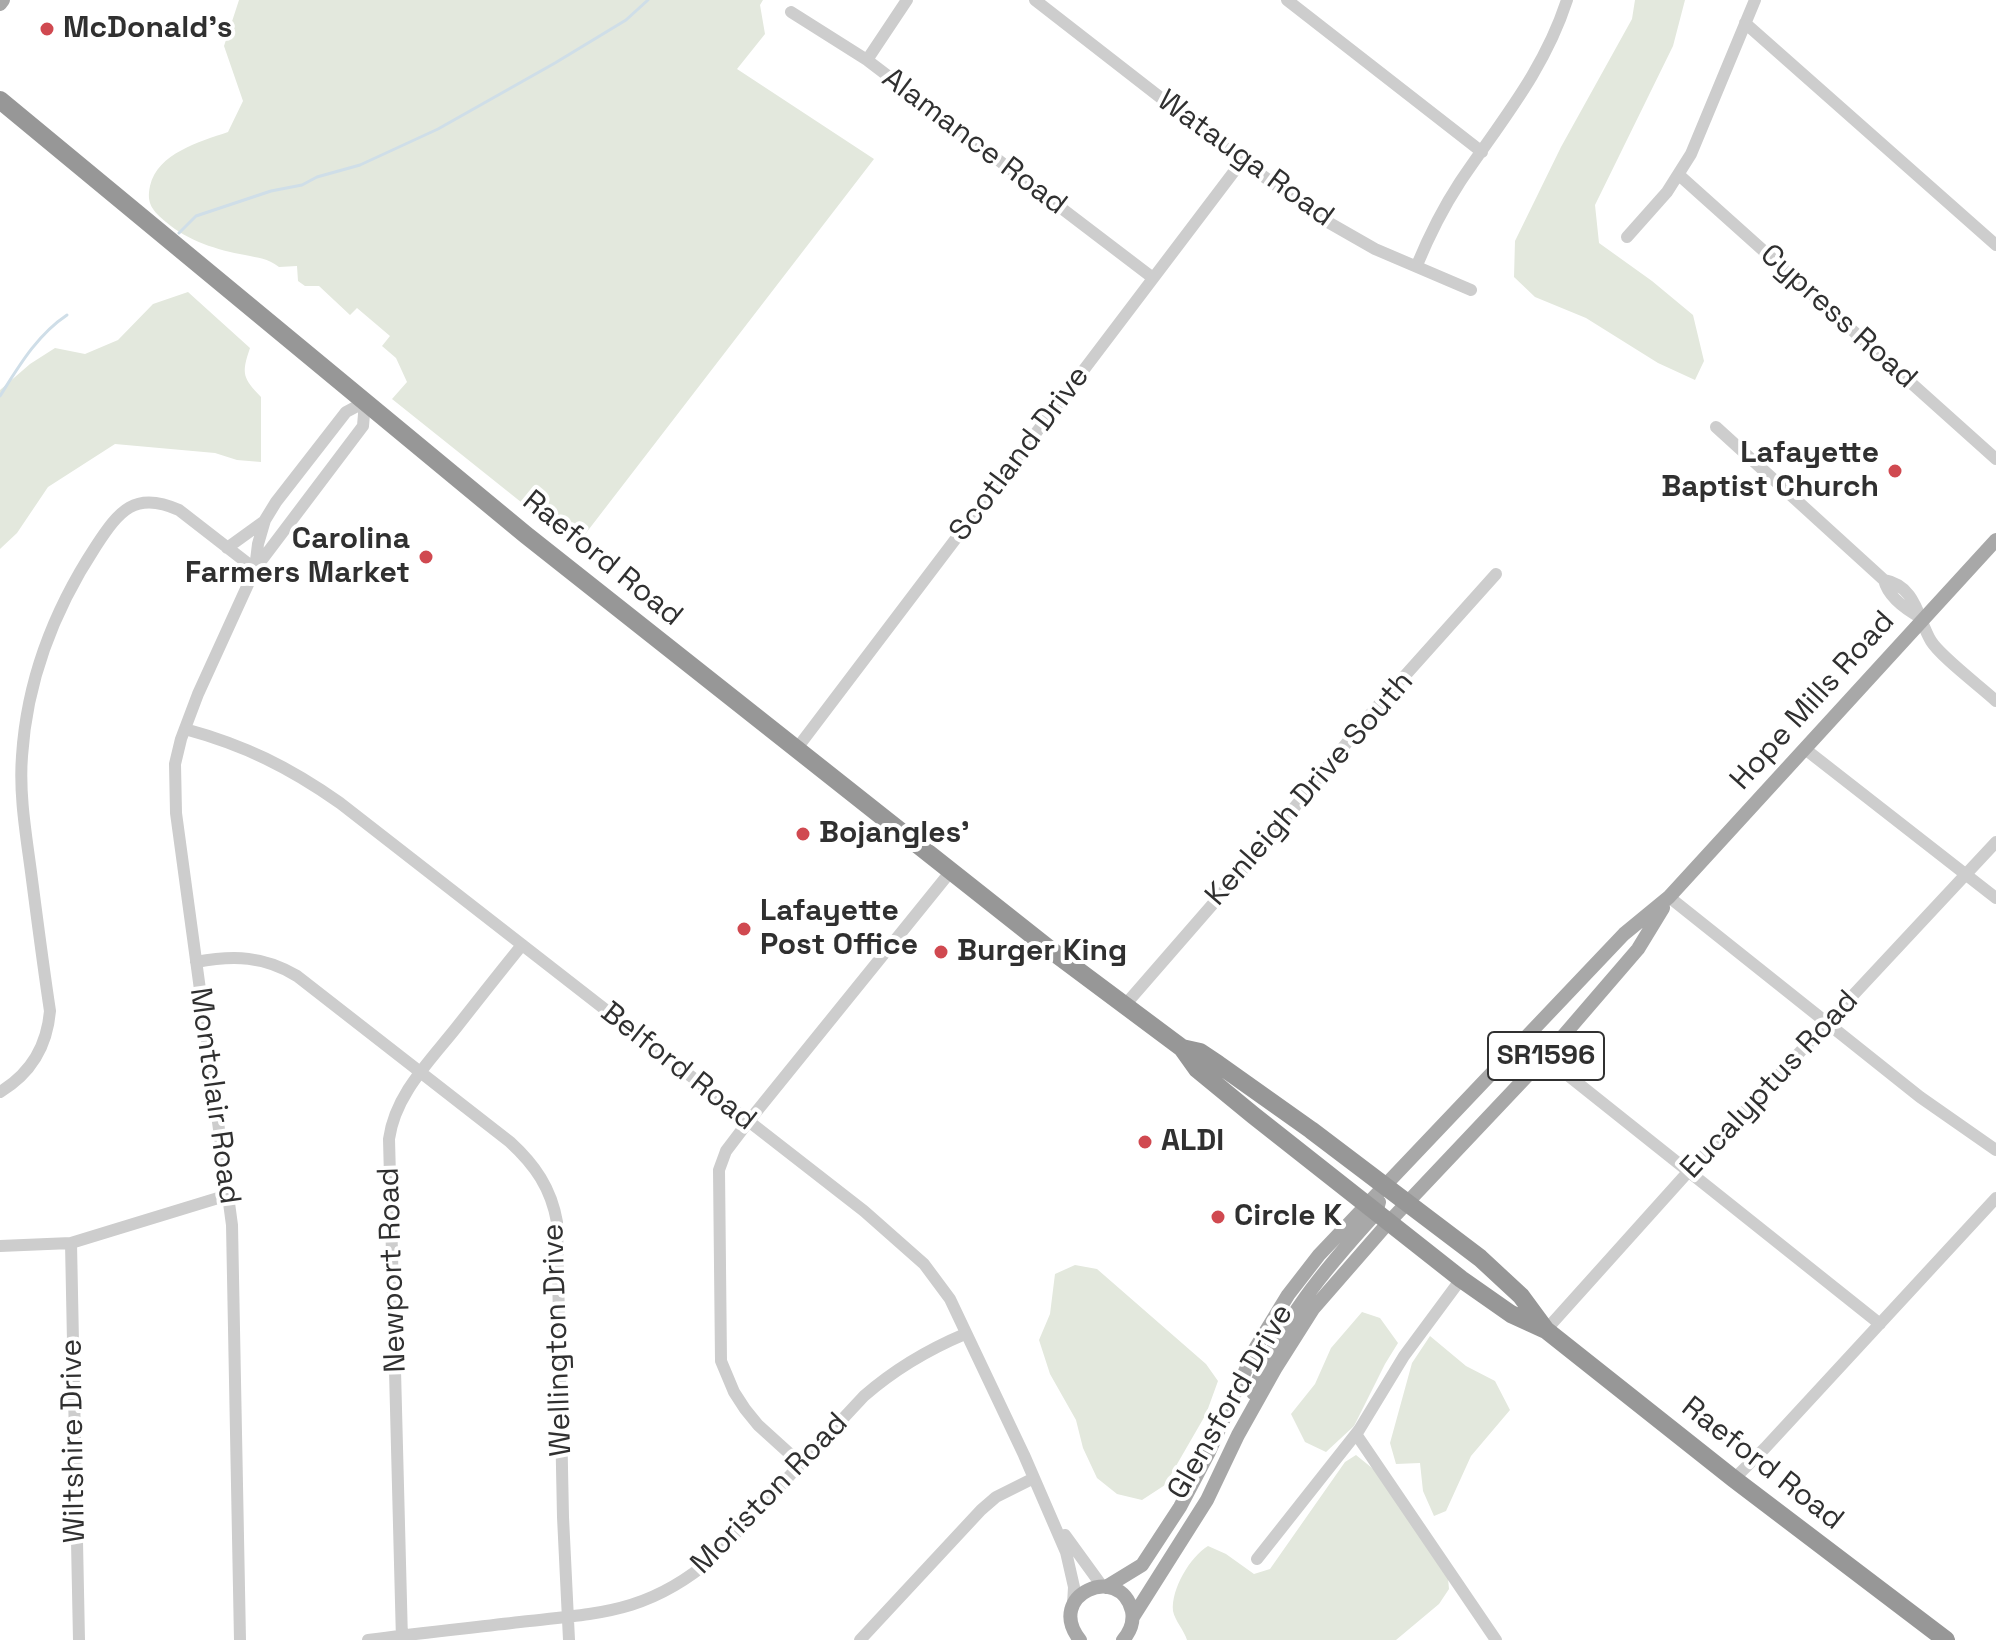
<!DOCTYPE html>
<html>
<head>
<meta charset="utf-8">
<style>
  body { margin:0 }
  canvas { display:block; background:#fff }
</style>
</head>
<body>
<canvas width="1996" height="1640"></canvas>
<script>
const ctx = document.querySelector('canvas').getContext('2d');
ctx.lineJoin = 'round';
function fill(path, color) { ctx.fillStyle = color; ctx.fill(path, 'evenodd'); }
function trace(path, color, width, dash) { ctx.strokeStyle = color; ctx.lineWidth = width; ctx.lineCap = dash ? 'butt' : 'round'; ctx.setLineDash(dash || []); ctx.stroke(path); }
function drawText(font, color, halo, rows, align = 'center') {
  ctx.font = font + ' "Space Grotesk",sans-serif'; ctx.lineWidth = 8; ctx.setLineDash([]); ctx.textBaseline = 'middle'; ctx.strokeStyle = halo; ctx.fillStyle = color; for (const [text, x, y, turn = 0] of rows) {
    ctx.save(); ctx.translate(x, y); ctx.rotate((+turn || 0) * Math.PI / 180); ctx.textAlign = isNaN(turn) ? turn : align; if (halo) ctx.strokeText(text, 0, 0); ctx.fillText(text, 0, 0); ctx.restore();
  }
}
fill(new Path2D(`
  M239,0h524l-3,5 5,29 -28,35 137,90 -298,387 -184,-147 15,-17 -11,-24 -14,-12 8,-10 -33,-28 -7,7 -31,-29h-14l-7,-5 -1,-15 -18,1c-12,-9 -20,-9 -34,-12 -28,-5 -57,-14 -79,-33 -13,-11 -20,-18 -16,-36 8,-33 49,-44 78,-54l15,-31 -19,-55z
  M1635,0h50l-12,46 -78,159 4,38 53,38 41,34 11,46 -9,19 -37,-17 -72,-45 -51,-21 -21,-20 1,-36 46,-94 71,-128z
  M188,292l62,56c-9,26 -7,30 11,49v65l-24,-2 -22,-7 -100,-9 -67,43 -31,46 -17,16v-159l30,-26 25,-16 30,6 33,-14 35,-36z
  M1075,1265l22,4 109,95 12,17 -12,33 -41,71 -23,15 -25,-6 -20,-16 -14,-30 -7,-28 -26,-46 -11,-34 11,-26 5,-40z
  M1362,1312l18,6 18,25 -13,21 -31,62 -28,26 -21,-10 -14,-28 24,-30 16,-36z
  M1430,1336l36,30 29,15 15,29 -39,46 -25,55 -12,5 -11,-25 -3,-28 -24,1 -6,-21 22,-80z
  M1356,1455l21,17 71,106 1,11 -10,15 -43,36h-209c-3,-10 -12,-19 -14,-29 -2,-22 17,-54 35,-65l18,8 28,20 16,-5 75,-107z`), '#e3e8dd');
trace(new Path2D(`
  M179,233l17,-17 75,-25 31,-6 15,-8 43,-12 78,-36 117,-66 71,-43 22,-20
  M0,396c19,-30 37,-61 67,-81`), '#cfdee8', 3);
trace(new Path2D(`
  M1035,0l207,161 84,60 49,28 96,41
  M1287,0l195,152
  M791,12l76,48 286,218
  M1745,23l251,222
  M867,60l40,-60
  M1679,175l317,284
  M1627,237l40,-45 24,-38 64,-154
  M1417,265c12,-29 26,-57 43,-83 41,-61 84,-111 107,-182
  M1716,427l168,153c33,6 34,40 47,61 9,15 50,46 65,60
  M227,548l36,-26
  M255,569l108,-143 2,-24
  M1884,580c4,17 24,31 39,39
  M185,729c59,16 104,38 155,74l524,408 60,53 26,35 74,156 42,97 8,35 -1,17
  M798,747l444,-586
  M1805,749l191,149
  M1669,897l251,200 76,53
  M196,962c38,-7 68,-6 101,14l213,166c25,23 41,46 47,80l6,295 6,123
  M1125,1005l134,-154 108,-133 129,-144
  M1545,1057l335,267
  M0,1092c30,-18 47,-46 50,-81 -7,-46 -13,-93 -19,-139 -5,-38 -12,-77 -9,-116 5,-77 32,-146 74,-210 23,-35 39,-56 83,-36l76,59
  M71,1243l8,397
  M0,1246l71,-3 157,-48
  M1546,1330l142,-158 308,-330
  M1356,1434l140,206
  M801,1464l-43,-39 -13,-16 -11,-17 -13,-31 -2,-191 7,-19 22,-29 203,-251
  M1734,1479l31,-31 231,-250
  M1065,1535l37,51
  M1257,1559l102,-129 45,-74 57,-77
  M240,1640l-8,-415 -56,-412 -1,-49 6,-25 17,-45 57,-125 3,-25 7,-24 11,-18 70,-90 19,-10
  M368,1640c51,-7 102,-12 152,-18 81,-9 129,-9 194,-65l150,-161c31,-27 63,-46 101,-62
  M402,1640l-13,-501c6,-44 40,-77 67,-111 22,-28 44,-56 66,-83
  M860,1640l121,-130 15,-13 38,-19`), '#cdcdcd', 12);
trace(new Path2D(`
  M0,4l3,-4
  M1253,1393c27,-71 72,-124 123,-180l3,-11
  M1106,1587l36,-22 38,-58 29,-55 46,-103 33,-54 31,-40 305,-321 45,-37 327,-357
  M1133,1617l74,-117 31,-65 37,-66 38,-60 75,-86 157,-166 93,-108 25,-41
  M1080,1640c-36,-45 40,-78 52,-29 2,11 -2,21 -9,29`), '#a8a8a8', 14);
trace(new Path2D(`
  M0,100l526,435 526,416 130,97 18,4 18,12 93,66 169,128 41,38 25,34
  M1182,1048l15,21 56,46 208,164 50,35 35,16 188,149 212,161`), '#979797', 18);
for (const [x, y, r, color] of [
  [47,29,8,"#d04950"],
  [1895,471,8,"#d04950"],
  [426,557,8,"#d04950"],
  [803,834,8,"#d04950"],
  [744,929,8,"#d04950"],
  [941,952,8,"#d04950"],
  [1145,1142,8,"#d04950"],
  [1218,1217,8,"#d04950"]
]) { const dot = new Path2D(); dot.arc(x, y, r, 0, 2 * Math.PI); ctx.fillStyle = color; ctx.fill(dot); trace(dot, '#fff', 3); }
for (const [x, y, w] of [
  [1546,1056,116]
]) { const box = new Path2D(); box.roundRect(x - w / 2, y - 24, w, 48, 6); ctx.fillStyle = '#fff'; ctx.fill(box); trace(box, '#303030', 2); }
drawText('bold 28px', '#303030', null, [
  ["SR1596",1546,1056]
]);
drawText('bold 30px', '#303030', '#fff', [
  ["McDonald's",63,29],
  ["Lafayette",1879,454,"right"],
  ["Baptist Church",1879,488,"right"],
  ["Carolina",410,540,"right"],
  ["Farmers Market",410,574,"right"],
  ["Bojangles'",819,834],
  ["Lafayette",760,912],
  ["Post Office",760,946],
  ["Burger King",957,952],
  ["ALDI",1161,1142],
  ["Circle K",1234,1217]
], 'left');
drawText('30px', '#303030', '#fff', [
  ["Alamance Road",974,142,37],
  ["Watauga Road",1245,159,36],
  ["Cypress Road",1838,317,42],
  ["Scotland Drive",1020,454,-53],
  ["Raeford Road",602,559,39],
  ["Hope Mills Road",1813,701,-48],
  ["Kenleigh Drive South",1310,789,-49],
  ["Belford Road",678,1067,38],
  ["Eucalyptus Road",1770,1085,-47],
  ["Montclair Road",214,1096,82],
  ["Newport Road",393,1270,-92],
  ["Wellington Drive",558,1340,-92],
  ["Glensford Drive",1231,1402,-60],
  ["Wiltshire Drive",74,1441,-91],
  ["Raeford Road",1762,1464,38],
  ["Moriston Road",770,1494,-46]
]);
</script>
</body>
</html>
